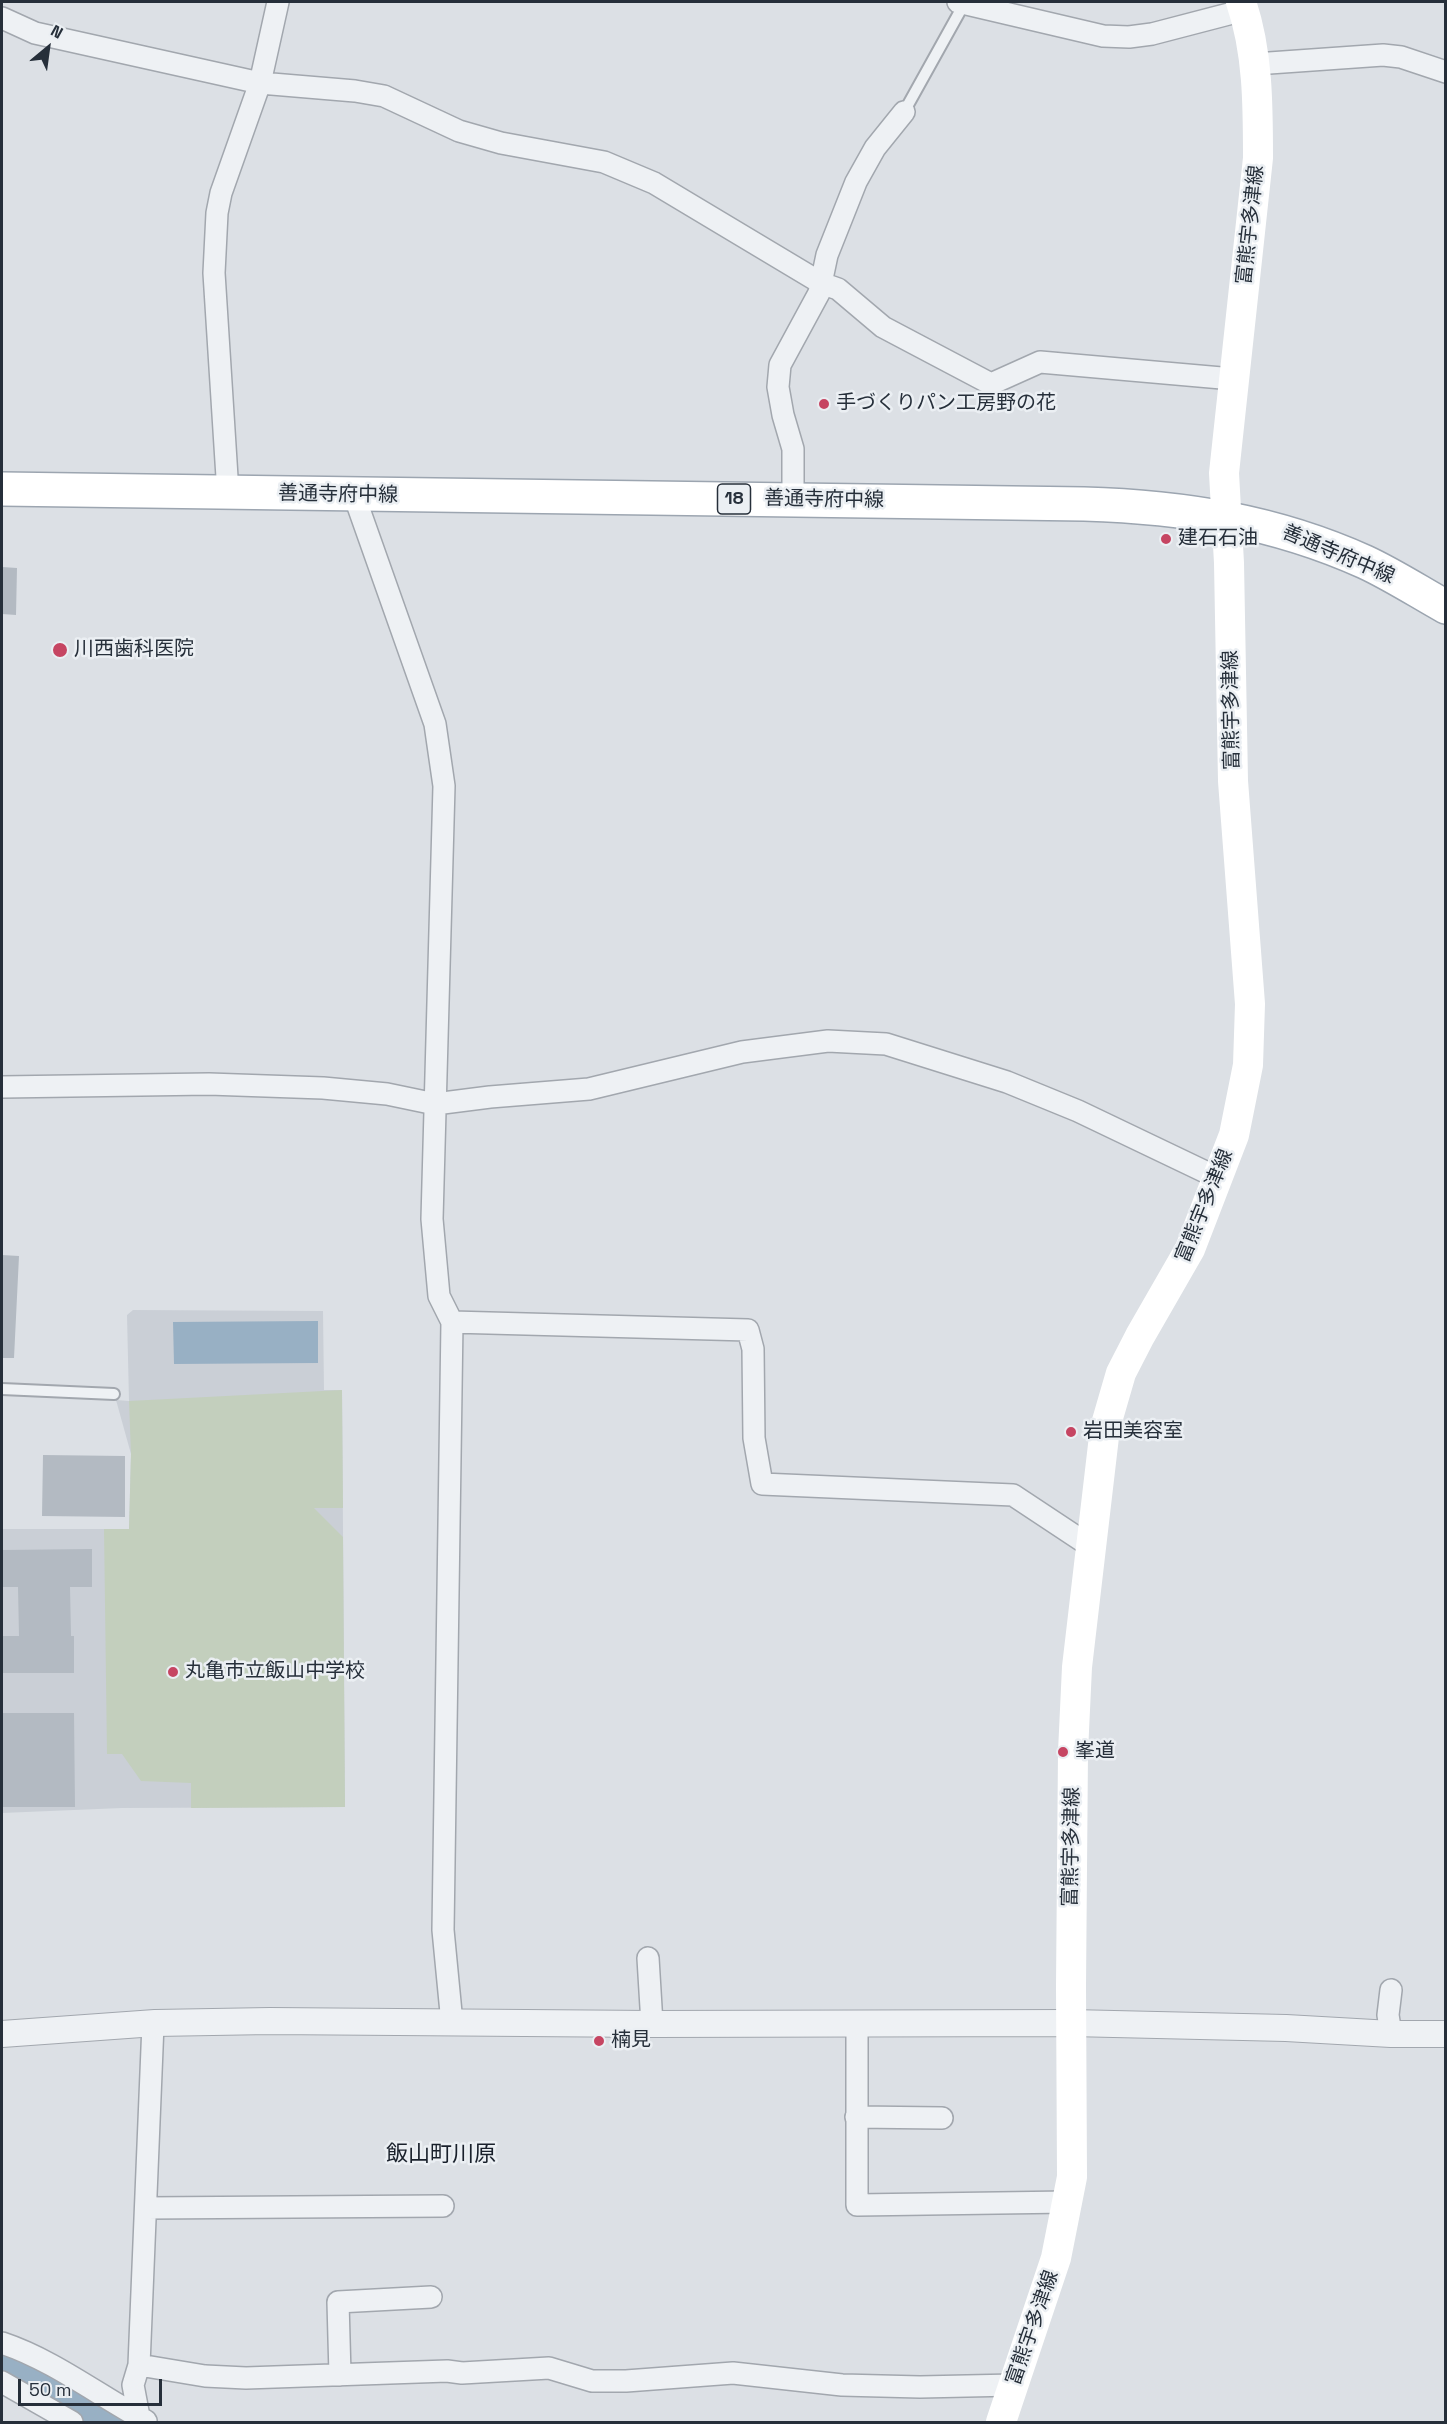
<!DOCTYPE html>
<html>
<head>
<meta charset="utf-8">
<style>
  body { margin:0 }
  #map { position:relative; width:1447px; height:2424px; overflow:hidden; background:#dce0e5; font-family:"Space Grotesk",sans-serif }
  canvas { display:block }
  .frame { position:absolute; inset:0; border:3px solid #262f3a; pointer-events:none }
  .north { position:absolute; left:18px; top:18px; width:60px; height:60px; -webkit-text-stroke:4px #ebeff3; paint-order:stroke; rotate:29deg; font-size:16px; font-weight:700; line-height:24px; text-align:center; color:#262f3a }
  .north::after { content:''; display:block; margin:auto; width:21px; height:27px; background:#262f3a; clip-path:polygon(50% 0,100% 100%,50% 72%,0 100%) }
  .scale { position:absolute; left:18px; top:2379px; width:144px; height:27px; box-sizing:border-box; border:3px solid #262f3a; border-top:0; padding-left:8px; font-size:18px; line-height:21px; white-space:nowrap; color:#262f3a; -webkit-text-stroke:4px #ebeff3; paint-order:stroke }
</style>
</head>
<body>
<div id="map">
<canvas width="1447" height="2424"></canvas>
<div class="frame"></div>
<div class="north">N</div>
<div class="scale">50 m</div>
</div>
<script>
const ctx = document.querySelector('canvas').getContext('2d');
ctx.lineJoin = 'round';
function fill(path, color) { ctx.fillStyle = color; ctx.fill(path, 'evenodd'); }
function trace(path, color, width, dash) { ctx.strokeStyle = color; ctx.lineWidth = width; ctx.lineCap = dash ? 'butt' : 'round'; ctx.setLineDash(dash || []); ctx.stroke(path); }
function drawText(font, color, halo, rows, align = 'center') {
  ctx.font = font + ' "Space Grotesk","Noto Sans JP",sans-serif'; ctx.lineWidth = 5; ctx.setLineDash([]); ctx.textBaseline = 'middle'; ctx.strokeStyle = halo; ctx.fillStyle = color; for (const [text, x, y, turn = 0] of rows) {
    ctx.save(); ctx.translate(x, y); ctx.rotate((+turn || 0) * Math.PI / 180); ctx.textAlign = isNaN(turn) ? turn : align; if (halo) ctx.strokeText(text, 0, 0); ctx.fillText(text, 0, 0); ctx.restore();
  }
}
fill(new Path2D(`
  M133,1310l190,1 1,79h18l3,417 -223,1 -120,5v-284h127l2,-75 -15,-54 13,1 -2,-86z`), '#cacfd6');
fill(new Path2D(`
  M342,1390l1,118h-29l29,29 2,270 -154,1v-25l-50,-2 -19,-27h-15l-3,-225h25l2,-75 -2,-53z`), '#c3cfbd');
fill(new Path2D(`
  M318,1321v42l-144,1 -1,-42z`), '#98b0c4');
trace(new Path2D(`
  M2,2364l108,58`), '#98b0c4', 34);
fill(new Path2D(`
  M2,567l15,1 -1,47 -14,-1z
  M2,1255l17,1 -5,102h-12z
  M43,1455l82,1v61l-83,-1z
  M92,1549v38h-22l1,49h3v37h-72v-37h17l-1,-49h-16v-37z
  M2,1713h72l1,94h-73z`), '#b3bac2');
const service = new Path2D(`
  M904,112l60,-108
  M2,1389l112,5`);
const minor = new Path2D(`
  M958,2l145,34 26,1 23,-3 92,-24
  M2,18l33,15 225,50 95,8 29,5 75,35 42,12 103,19 50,21 167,100 17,6 45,38 108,57 49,-22 193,17
  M1255,64l128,-9 18,2 45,15
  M228,493l-14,-220 3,-60 4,-20 39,-110 18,-81
  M354,495l81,229 9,62 -12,433 7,77 13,26 -9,608 9,93
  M793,500v-51l-10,-34 -5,-28 2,-22 39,-72 8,-38 29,-73 19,-34 29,-36
  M2,1087l207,-3 114,4 64,6 48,10 55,-7 99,-8 153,-37 86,-11 58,3 121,38 71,29 138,66
  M452,1322l296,8 5,19 1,89 8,46 251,11 77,51
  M648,1958l4,66
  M857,2025v180l211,-3
  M1391,2034l-3,-19 3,-25
  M856,2117l86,1
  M146,2208l297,-2
  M2,2343c51,17 96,52 144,78
  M139,2365l66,11 41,2 201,-7 15,2 87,-5 43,13h34l107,-8 109,12 78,2 94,-2
  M340,2375l-2,-73 93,-5
  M2,2382l70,40
  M140,2422l-7,-37 6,-20 14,-341`);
const tertiary = new Path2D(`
  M2,2034l153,-11 115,-2 382,3 419,-1 215,5 105,6h55`);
const primary = new Path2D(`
  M2,489l1082,15c99,3 190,17 281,58 28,13 54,30 81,45`);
trace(service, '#a2a7ae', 14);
trace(minor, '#a2a7ae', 24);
trace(tertiary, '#a2a7ae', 28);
trace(primary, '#9ca5b0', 36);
trace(service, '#eef1f4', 10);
trace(minor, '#eef1f4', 21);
trace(tertiary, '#eef1f4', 26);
trace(new Path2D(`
  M1001,2422l55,-164 16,-81 -1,-191 2,-234 4,-85 28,-239 16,-55 19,-37 50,-87 44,-114 14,-70 2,-61 -17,-223 -4,-218 -5,-90 34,-315c0,-52 0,-107 -17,-156`), '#fff', 30);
trace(primary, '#fff', 33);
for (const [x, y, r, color] of [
  [824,404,6,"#c64562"],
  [1166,539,6,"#c64562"],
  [60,650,8,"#c64562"],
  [1071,1432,6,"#c64562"],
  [173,1672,6,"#c64562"],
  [1063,1752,6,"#c64562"],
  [599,2041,6,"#c64562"]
]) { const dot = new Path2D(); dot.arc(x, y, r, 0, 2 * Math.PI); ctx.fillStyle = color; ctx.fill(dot); trace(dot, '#ebeff3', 2); }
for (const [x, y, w] of [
  [734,499,33]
]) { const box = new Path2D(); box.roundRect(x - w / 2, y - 15, w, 30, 4.5); ctx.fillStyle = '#ebeff3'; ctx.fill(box); trace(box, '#262f3a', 1.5); }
drawText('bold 18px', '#262f3a', null, [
  ["18",734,499]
]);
drawText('20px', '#262f3a', '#ebeff3', [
  ["富熊宇多津線",1251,225,-84],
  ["善通寺府中線",338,495,1],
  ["善通寺府中線",824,500,1],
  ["善通寺府中線",1338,555,23],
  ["富熊宇多津線",1232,710,-91],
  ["富熊宇多津線",1205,1206,-68],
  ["富熊宇多津線",1072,1847,-89],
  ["富熊宇多津線",1033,2328,-71]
]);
drawText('20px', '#262f3a', '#ebeff3', [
  ["手づくりパン工房野の花",836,404],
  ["建石石油",1178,539],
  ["川西歯科医院",74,650],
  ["岩田美容室",1083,1432],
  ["丸亀市立飯山中学校",185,1672],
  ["峯道",1075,1752],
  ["楠見",611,2041]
], 'left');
drawText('22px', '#19202b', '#ebeff3', [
  ["飯山町川原",441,2155]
]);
</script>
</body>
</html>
